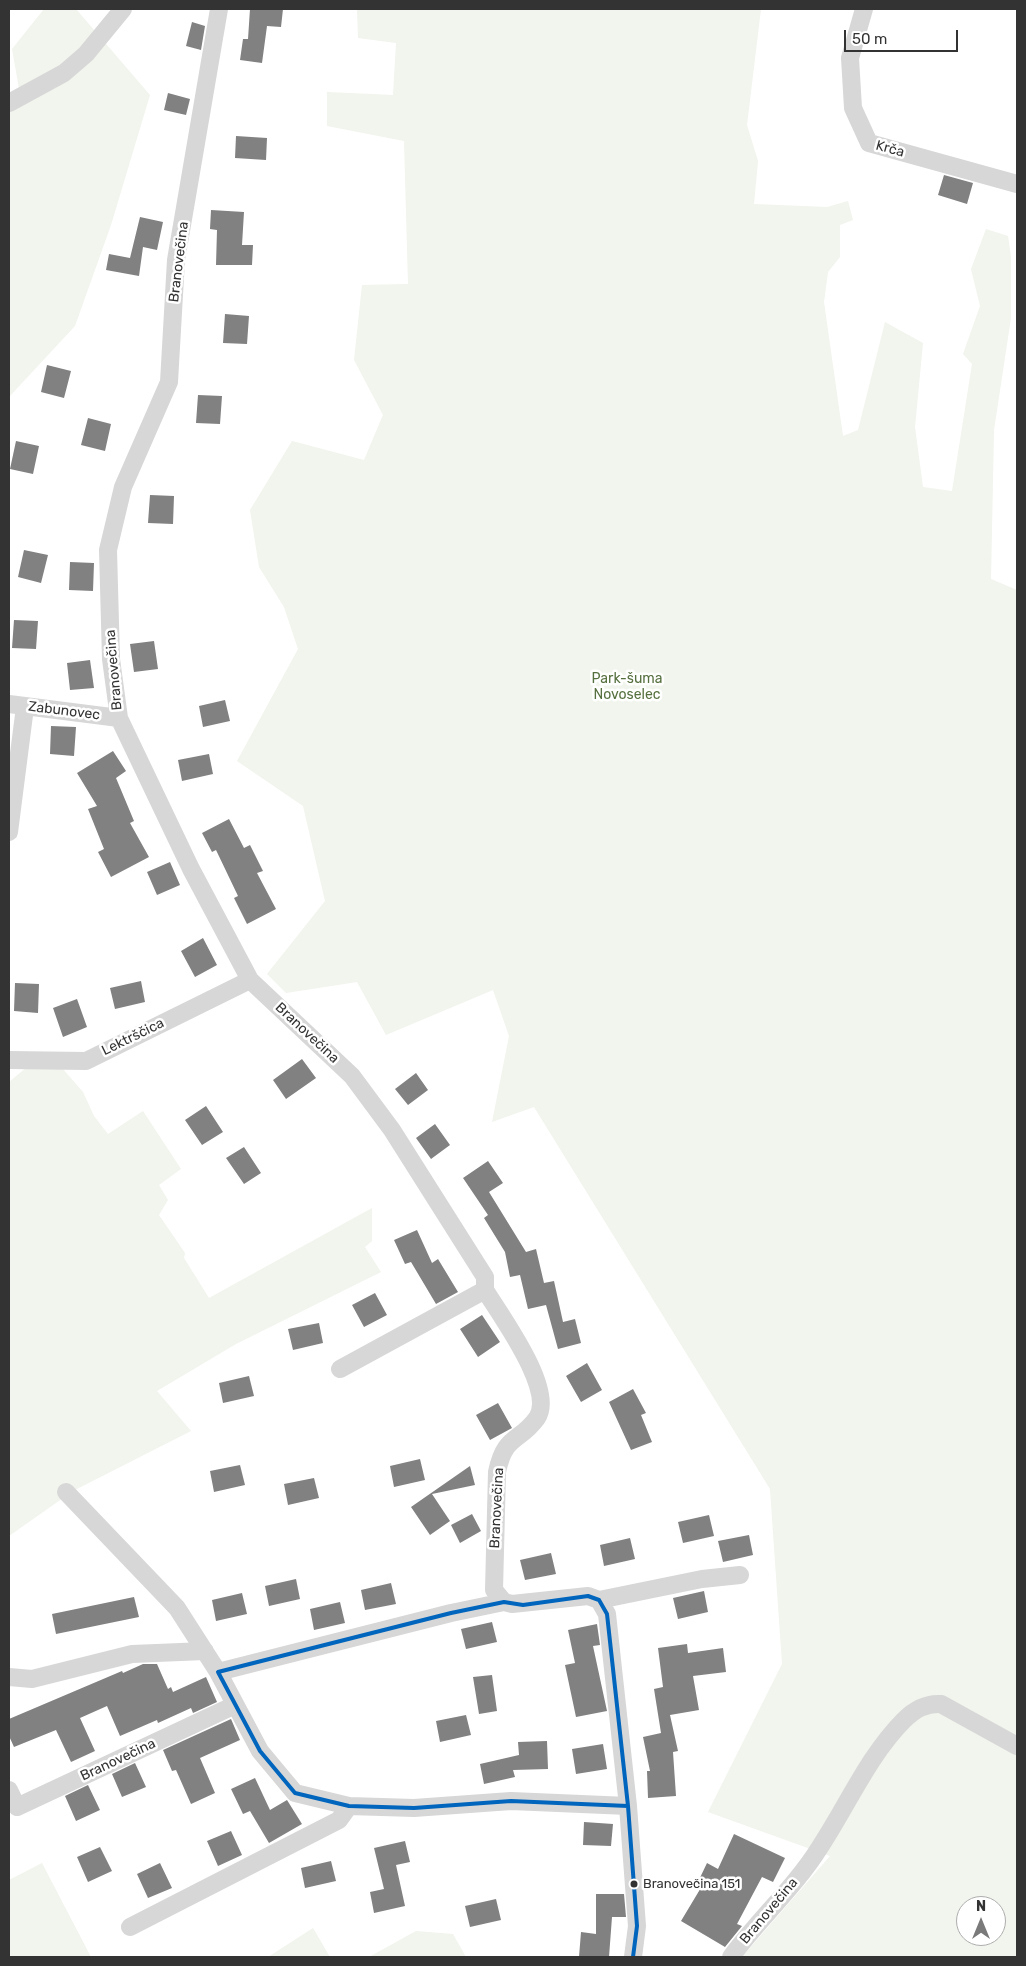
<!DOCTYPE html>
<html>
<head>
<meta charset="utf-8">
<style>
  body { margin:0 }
  #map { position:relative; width:1026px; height:1966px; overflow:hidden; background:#fff; font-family:Rubik,sans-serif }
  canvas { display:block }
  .frame { position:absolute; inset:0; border:10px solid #333; pointer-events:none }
  .north { position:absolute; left:956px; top:1896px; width:50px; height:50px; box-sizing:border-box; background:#fff; border:1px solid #adadad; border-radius:50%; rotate:0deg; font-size:14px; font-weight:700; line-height:20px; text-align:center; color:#333 }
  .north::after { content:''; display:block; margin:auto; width:18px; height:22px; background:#7a7a7a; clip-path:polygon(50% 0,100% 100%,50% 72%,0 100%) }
  .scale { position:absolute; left:844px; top:30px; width:114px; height:22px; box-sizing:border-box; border:2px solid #333; border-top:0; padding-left:6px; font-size:15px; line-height:18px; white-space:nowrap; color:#333; -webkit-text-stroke:4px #fff; paint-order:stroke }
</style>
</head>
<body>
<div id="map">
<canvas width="1026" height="1966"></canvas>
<div class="frame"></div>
<div class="north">N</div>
<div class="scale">50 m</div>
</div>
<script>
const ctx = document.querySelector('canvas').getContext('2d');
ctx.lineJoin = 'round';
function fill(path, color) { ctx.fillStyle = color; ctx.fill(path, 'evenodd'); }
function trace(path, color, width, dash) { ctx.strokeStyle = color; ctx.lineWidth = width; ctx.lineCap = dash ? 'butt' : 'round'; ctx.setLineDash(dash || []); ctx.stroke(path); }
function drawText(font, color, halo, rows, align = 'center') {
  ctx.font = font + ' Rubik,sans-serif'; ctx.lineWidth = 5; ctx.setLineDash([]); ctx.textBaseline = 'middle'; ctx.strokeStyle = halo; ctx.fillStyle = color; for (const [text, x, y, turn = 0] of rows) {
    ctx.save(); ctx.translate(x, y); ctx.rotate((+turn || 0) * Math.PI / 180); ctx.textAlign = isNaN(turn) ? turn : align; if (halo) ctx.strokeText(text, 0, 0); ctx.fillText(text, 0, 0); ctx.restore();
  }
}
fill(new Path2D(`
  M44,9h32l74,86 -39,130 -36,101 -66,71v-297l11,-6 -8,-45z
  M357,9h404l-14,116 11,36 -4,43 73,3 21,-6 5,19 -13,5v32l-12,15 -4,30 19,134 15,-6 27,-108 38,21 -8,84 8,60 29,4 20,-127 -9,-10 17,-48 -9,-37 15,-40 22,7 3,21v61l-17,112 -3,149 26,11v1367h-275l88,-101 -122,-44 74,-148 -12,-175 -236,-382 -42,15 17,-86 -16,-46 -107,45 -29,-53 -71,11 -19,-19 58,-73 -22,-95 -66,-45 61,-112 -14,-42 -25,-40 -9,-57 42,-69 72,19 19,-45 -29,-55 8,-75 46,-1 -4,-143 -77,-15v-34l66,3 3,-52 -38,-5zM966,1906h30v30h-30z
  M27,1067l35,1 21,24 11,24 14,18 35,-23 38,58 -22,16 9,15 -9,15 26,38 -1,5 25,40 163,-90v33l-7,6 16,25 -145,72 -79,47 34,40 -118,60 -64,45v-454z
  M42,1863l49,94h-82v-77z
  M313,1928l17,29h-62z
  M416,1931l37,3 13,23h-97z`), '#f1f5ed');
fill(new Path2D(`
  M250,9h33l-2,18 -14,-1 -5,37 -22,-3 3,-21h5z
  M192,22l13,4 -4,24 -15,-4z
  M168,93l22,6 -4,16 -22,-5z
  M236,136l31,2 -1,22 -31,-2z
  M944,175l29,8 -6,21 -29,-9z
  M211,210l33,2 -2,33h11l-1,20h-36l1,-35 -7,-1z
  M140,217l23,5 -6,28 -14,-3 -4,29 -33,-6 3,-16 21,4z
  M225,314l24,2 -2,28 -24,-1z
  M47,365l24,6 -7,27 -23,-6z
  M198,395l24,1 -2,28 -24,-1z
  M88,418l23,6 -6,27 -24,-6z
  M16,441l23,5 -6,28 -23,-5z
  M150,495l24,1 -1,28 -25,-1z
  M24,550l24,5 -7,28 -23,-6z
  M70,562l24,1 -1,28 -24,-1z
  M14,620l24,1 -2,28 -24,-1z
  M154,641l4,28 -24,3 -4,-28z
  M90,660l4,28 -24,2 -3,-27z
  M225,700l5,21 -27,6 -4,-21z
  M51,726l25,1 -2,29 -24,-2z
  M113,751l13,20 -10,7 18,43 -4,2 19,34 -38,20 -13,-25 6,-3 -16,-40 9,-3 -20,-33z
  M209,754l4,20 -31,7 -4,-21z
  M229,819l15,29 6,-3 13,26 -6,2 19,36 -29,15 -13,-26 4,-2 -22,-46 -4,2 -10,-19z
  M170,862l10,23 -23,10 -10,-23z
  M203,938l14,27 -22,12 -14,-26z
  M141,981l4,21 -30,7 -5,-21z
  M15,983l24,1 -1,29 -24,-2z
  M77,999l10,28 -24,10 -10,-29z
  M302,1059l14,19 -30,21 -13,-19z
  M416,1073l12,17 -20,15 -13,-16z
  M206,1106l17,26 -21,13 -17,-25z
  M435,1124l15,21 -19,14 -15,-21z
  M244,1147l17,26 -17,11 -18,-26z
  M488,1161l15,22 -14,9 37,60 10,-3 8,34 10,-2 9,41 12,-3 6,24 -23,6 -12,-44 -18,4 -8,-34 -10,2 -5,-25 -21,-34 4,-3 -25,-37z
  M417,1230l15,33 6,-4 20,33 -22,12 -25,-42 -6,2 -11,-24z
  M375,1293l12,22 -23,12 -12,-22z
  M482,1315l18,27 -22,15 -18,-28z
  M319,1323l4,20 -30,7 -5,-21z
  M587,1363l15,27 -21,12 -15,-26z
  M249,1376l5,20 -31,7 -4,-20z
  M633,1389l13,24 -5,2 11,27 -21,8 -22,-48z
  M498,1403l14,25 -22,12 -14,-25z
  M420,1459l5,21 -31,7 -4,-21z
  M240,1465l5,20 -31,7 -4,-21z
  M470,1466l5,19 -43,9 18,27 -20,14 -19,-28z
  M314,1478l5,20 -31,7 -4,-21z
  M472,1514l9,17 -21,12 -9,-18z
  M709,1515l5,21 -31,7 -5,-21z
  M749,1535l4,20 -30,7 -5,-21z
  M630,1538l5,21 -31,7 -4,-21z
  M551,1553l5,21 -31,6 -5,-20z
  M296,1579l4,20 -31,7 -4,-20z
  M391,1583l5,21 -31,6 -4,-20z
  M704,1591l4,21 -30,7 -5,-21z
  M242,1593l5,21 -31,7 -4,-21z
  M134,1597l5,20 -83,17 -4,-20z
  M340,1602l5,21 -31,7 -4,-21z
  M492,1622l5,20 -31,7 -5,-20z
  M597,1624l3,21 -7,1 14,65 -31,6 -11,-52 10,-2 -7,-33z
  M687,1644l1,9 35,-5 3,24 -33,4 6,34 -29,5 8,36 -5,1 3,44 -28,2 -1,-27h3l-7,-34 18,-4 -7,-44 9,-2 -5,-39z
  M143,1664h14l11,25 3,-2 2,5 33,-15 11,25 -24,11 -2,-5 -33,15 -1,-3 -37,16 -13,-30 -27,12 15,33 -24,11 -15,-32 -42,17 -5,-11v-17l113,-48 1,2z
  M492,1675l5,36 -18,3 -6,-37z
  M466,1715l5,20 -31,7 -4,-21z
  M231,1719l9,21 -40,18 15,35 -24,11 -15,-34 -4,1 -9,-21z
  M547,1741l1,28 -35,1 2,7 -31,7 -4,-20 39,-9 -1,-13z
  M603,1744l4,25 -31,5 -4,-25z
  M135,1763l11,24 -24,10 -10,-23z
  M255,1778l15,32 17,-10 15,24 -33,19 -19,-32 -7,3 -12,-25z
  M88,1785l12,25 -24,11 -11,-25z
  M584,1822l29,2 -2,22 -28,-1z
  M231,1831l11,24 -24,11 -11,-25z
  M734,1834l51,24 -12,24 -11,-5 -25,47 5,2 -17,21 -44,-26 21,-35 -5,-2 10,-21 11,6z
  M405,1841l5,21 -14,3 9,41 -31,7 -4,-21 14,-3 -10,-41z
  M100,1847l12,24 -24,11 -11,-25z
  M331,1861l5,20 -31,7 -4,-20z
  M160,1863l12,25 -24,10 -11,-24z
  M596,1894h28l2,23h-14l-3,40h-30l2,-25 15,2z
  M496,1899l5,21 -31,7 -5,-21z`), '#818181');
trace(new Path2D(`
  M219,9l-43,251 -7,122 -46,105 -15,63 3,109 8,59 72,151 59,111 102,96 40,54 93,147v13c15,25 71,100 52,128 -18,25 -32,16 -40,54l-3,118 10,12 8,2 76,-8 11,4 8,14 21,192 9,120 -4,31
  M864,9l-14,49 3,50 16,35 148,41
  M9,103l55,-30 22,-19 37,-45
  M9,704l110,14
  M9,832l16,-125
  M9,1060l77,1 164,-81
  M340,1369l145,-79
  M66,1492l111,116 41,64 42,79 35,42 54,13 65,2 97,-7 117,5
  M599,1600l103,-21 38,-4
  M218,1672l233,-59 53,-11
  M9,1677l23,2 100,-25 73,-3
  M9,1790l8,17 218,-102
  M130,1927l209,-107 10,-14
  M731,1957c28,-38 64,-70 89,-110 27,-41 49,-92 84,-127 11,-11 22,-17 37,-16l76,42`), '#d7d7d7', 18);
trace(new Path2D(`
  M588,1596l11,4 8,14 21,192 -117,-5 -97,7 -65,-2 -54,-13 -35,-42 -42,-79 233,-59 53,-11 19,3z
  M628,1806l9,120 -4,31`), '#0065bd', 4);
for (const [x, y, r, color] of [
  [634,1884,4.5,"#333"]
]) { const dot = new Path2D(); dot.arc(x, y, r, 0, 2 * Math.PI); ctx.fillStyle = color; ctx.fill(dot); trace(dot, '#fff', 2); }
drawText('13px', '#333', '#fff', [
  ["Branovečina 151",643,1884]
], 'left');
drawText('14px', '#333', '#fff', [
  ["Krča",890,149,15],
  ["Branovečina",179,262,-83],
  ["Branovečina",114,670,-95],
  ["Zabunovec",64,711,7],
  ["Branovečina",307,1033,43],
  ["Lektrščica",133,1037,-26],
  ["Branovečina",497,1508,-87],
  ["Branovečina",118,1760,-25],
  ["Branovečina",769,1911,-50]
]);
drawText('14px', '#56703f', '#fff', [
  ["Park-šuma",627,679],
  ["Novoselec",627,695]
]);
</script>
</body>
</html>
